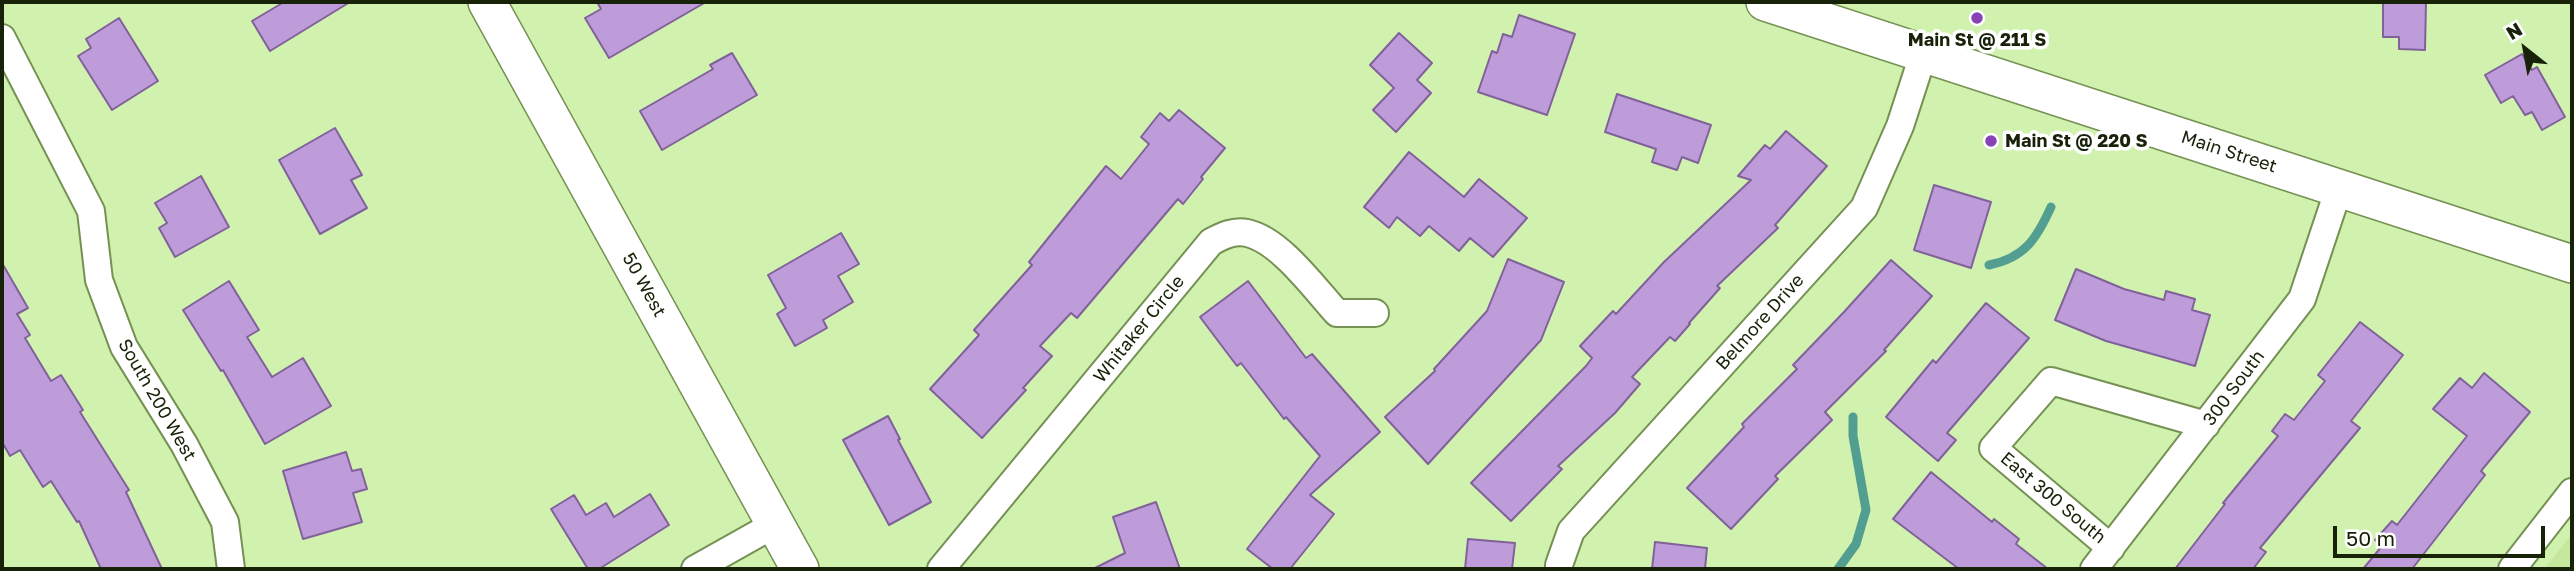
<!DOCTYPE html>
<html>
<head>
<meta charset="utf-8">
<style>
  body { margin:0 }
  #map { position:relative; width:2574px; height:571px; overflow:hidden; background:#d1f1af; font-family:"Golos Text",sans-serif }
  canvas { display:block }
  .frame { position:absolute; inset:0; border:4px solid #172209; pointer-events:none }
  .north { position:absolute; left:2490px; top:14px; width:70px; height:70px; -webkit-text-stroke:5px #fff; paint-order:stroke; rotate:329deg; font-size:19px; font-weight:700; line-height:28px; text-align:center; color:#172209 }
  .north::after { content:''; display:block; margin:auto; width:24px; height:32px; background:#172209; clip-path:polygon(50% 0,100% 100%,50% 72%,0 100%) }
  .scale { position:absolute; left:2333px; top:526px; width:212px; height:32px; box-sizing:border-box; border:4px solid #172209; border-top:0; padding-left:9px; font-size:21px; line-height:24px; white-space:nowrap; color:#172209; -webkit-text-stroke:5px #fff; paint-order:stroke }
</style>
</head>
<body>
<div id="map">
<canvas width="2574" height="571"></canvas>
<div class="frame"></div>
<div class="north">N</div>
<div class="scale">50 m</div>
</div>
<script>
const ctx = document.querySelector('canvas').getContext('2d');
ctx.lineJoin = 'round';
function fill(path, color) { ctx.fillStyle = color; ctx.fill(path, 'evenodd'); }
function trace(path, color, width, dash) { ctx.strokeStyle = color; ctx.lineWidth = width; ctx.lineCap = dash ? 'butt' : 'round'; ctx.setLineDash(dash || []); ctx.stroke(path); }
function drawText(font, color, halo, rows, align = 'center') {
  ctx.font = font + ' "Golos Text",sans-serif'; ctx.lineWidth = 7; ctx.setLineDash([]); ctx.textBaseline = 'middle'; ctx.strokeStyle = halo; ctx.fillStyle = color; for (const [text, x, y, turn = 0] of rows) {
    ctx.save(); ctx.translate(x, y); ctx.rotate((+turn || 0) * Math.PI / 180); ctx.textAlign = isNaN(turn) ? turn : align; if (halo) ctx.strokeText(text, 0, 0); ctx.fillText(text, 0, 0); ctx.restore();
  }
}
fill(new Path2D(`
  M2572,534v35h-28z`), '#c5e79e');
trace(new Path2D(`
  M1989,265c36,-7 48,-27 62,-58
  M1838,569l18,-25 10,-34 -13,-74v-19`), '#529f92', 9);
const building = new Path2D(`
  M284,2h66l-80,49 -18,-30z
  M597,2h109l-97,56 -24,-40 16,-9z
  M2383,2h43l-1,48 -26,-1v-12h-16z
  M1519,15l56,19 -28,81 -69,-23 14,-41 5,2 6,-19 9,3z
  M119,18l39,63 -46,29 -34,-54 13,-8 -5,-9z
  M1399,33l33,30 -15,17 14,13 -35,39 -23,-22 21,-22 -24,-23z
  M732,53l25,42 -95,55 -22,-39 73,-42 -3,-4z
  M2522,54l10,16 5,-3 28,50 -23,13 -10,-18 -7,3 -12,-19 -12,7 -16,-28z
  M1617,94l94,31 -13,38 -16,-6 -5,13 -25,-8 4,-13 -51,-17z
  M1179,110l46,38 -24,29 2,2 -20,25 -5,-5 -101,119 -6,-5 -31,33 12,10 -29,32 3,2 -44,48 -52,-49 49,-54 -5,-5 58,-65 -3,-3 77,-96 15,13 28,-35 -8,-7 19,-24 9,8z
  M335,128l27,47 -11,5 16,28 -47,26 -41,-74z
  M1786,131l41,35 -52,59 3,3 -61,58 3,2 -31,35 1,1 -15,17 -5,-4 -38,40 8,7 -25,29 -57,53 4,3 -51,52 -40,-38 115,-117 6,-8 -12,-12 33,-35 3,3 48,-52 87,-82 -13,-4 27,-31 5,4z
  M1409,152l55,45 15,-18 48,39 -34,39 -23,-19 -11,13 -30,-25 -9,10 -23,-19 -8,11 -25,-21z
  M201,176l28,51 -54,30 -16,-29 8,-5 -12,-20z
  M1934,185l57,17 -20,66 -57,-18z
  M841,233l18,31 -21,12 15,26 -30,18 4,8 -32,18 -18,-32 9,-6 -18,-33z
  M1508,259l56,23 -23,58 -113,124 -43,-47 50,-46 -1,-2 53,-58z
  M1891,260l41,36 -48,54 2,1 -61,61 7,8 -57,56 3,3 -47,50 -44,-41 57,-61 -2,-3 55,-55 -4,-4 51,-53z
  M2,263l26,45 -11,6 13,21 -5,3 26,43 10,-6 22,35 -3,2 49,78 -3,2 36,77h-61l-22,-48 -2,1 -26,-41 -8,6 -23,-37 -10,6 -8,-14z
  M2076,269l48,20 40,11 2,-9 29,8 -3,11 18,5 -15,51 -89,-25 -51,-21z
  M229,281l30,49 -12,7 25,40 31,-19 28,48 -66,38 -42,-74 -2,1 -38,-61z
  M1248,281l58,77 6,-4 68,78 -70,63 24,19 -44,55h-17l-26,-20 73,-93 -34,-39 -2,2 -43,-56 -4,3 -37,-49z
  M1986,303l43,35 -82,95 9,7 -18,21 -52,-44 47,-57 3,3z
  M2360,322l43,33 -52,66 9,7 -100,120 6,4 -13,17h-78l50,-65 -2,-1 55,-67 -6,-5 13,-17 9,6 31,-39 -7,-6z
  M2484,373l46,39 -49,59 4,4 -73,94h-49l19,-23 -7,-6 17,-19 5,4 70,-89 -34,-27 27,-31 12,10z
  M888,416l12,23 -2,1 33,62 -42,23 -46,-85z
  M346,452l6,19 9,-2 6,20 -14,4 9,29 -59,17 -20,-68z
  M1931,472l61,50 2,-3 25,20 -3,5 32,25h-89l-66,-50z
  M650,494l19,31 -70,44h-11l-37,-60 23,-14 12,20 20,-12 8,14z
  M1156,502l24,67h-87l32,-16 -12,-36z
  M1468,539l47,4 -3,26h-47z
  M1655,542l52,6 -2,21h-53z`);
fill(building, '#bd9cd9');
trace(building, '#81619a', 2);
const street = new Path2D(`
  M2,38l89,173 8,69 25,67 60,97 41,78 6,47
  M2111,548l-118,-100 58,-67 155,44
  M695,569l82,-46
  M941,569l270,-327c11,-6 23,-12 36,-9 33,7 68,56 90,80h38
  M1559,569v-4l12,-34 293,-323 36,-82 24,-74
  M2094,569l208,-270 37,-111
  M2512,569l60,-77`);
const secondary = new Path2D(`
  M487,2l313,567
  M1765,2l807,262`);
trace(street, '#759153', 30);
trace(secondary, '#759153', 40);
trace(street, '#fff', 26);
trace(secondary, '#fff', 37);
for (const [x, y, r, color] of [
  [1977,18,7,"#8742b6"],
  [1991,141,7,"#8742b6"]
]) { const dot = new Path2D(); dot.arc(x, y, r, 0, 2 * Math.PI); ctx.fillStyle = color; ctx.fill(dot); trace(dot, '#fff', 2.5); }
drawText('bold 18px', '#172209', '#fff', [
  ["Main St @ 211 S",1977,40],
  ["Main St @ 220 S",2005,141,"left"]
]);
drawText('18px', '#172209', '#fff', [
  ["Main Street",2229,152,18],
  ["50 West",644,285,61],
  ["Belmore Drive",1760,322,-48],
  ["Whitaker Circle",1139,329,-51],
  ["300 South",2234,388,-53],
  ["South 200 West",157,400,60],
  ["East 300 South",2053,498,40]
]);
</script>
</body>
</html>
